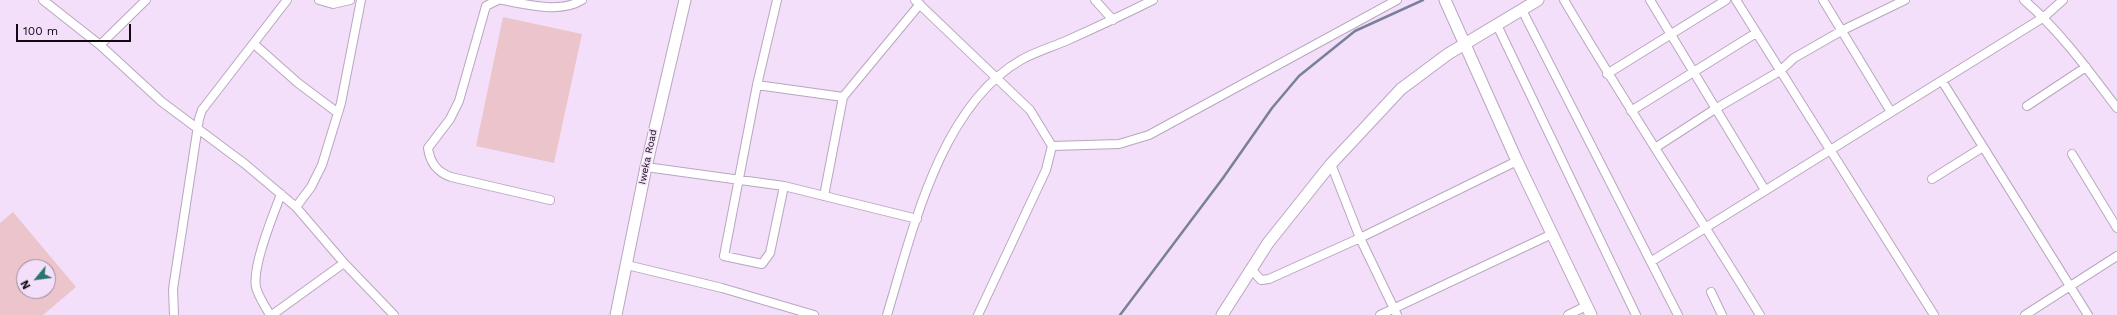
<!DOCTYPE html>
<html>
<head>
<meta charset="utf-8">
<style>
  body { margin:0 }
  #map { position:relative; width:2117px; height:315px; overflow:hidden; background:#f3dffa; font-family:"Work Sans",sans-serif }
  canvas { display:block }
  .north { position:absolute; left:16px; top:259px; width:40px; height:40px; box-sizing:border-box; background:#f3dffa; border:1px solid #998a9e; border-radius:50%; rotate:241deg; font-size:11px; font-weight:700; line-height:16px; text-align:center; color:#110a13 }
  .north::after { content:''; display:block; margin:auto; width:14px; height:18px; background:#2a7472; clip-path:polygon(50% 0,100% 100%,50% 72%,0 100%) }
  .scale { position:absolute; left:16px; top:24px; width:115px; height:18px; box-sizing:border-box; border:2px solid #110a13; border-top:0; padding-left:5px; font-size:12px; line-height:14px; white-space:nowrap; color:#110a13; -webkit-text-stroke:3px #f3dffa; paint-order:stroke }
</style>
</head>
<body>
<div id="map">
<canvas width="2117" height="315"></canvas>
<div class="north">N</div>
<div class="scale">100 m</div>
</div>
<script>
const ctx = document.querySelector('canvas').getContext('2d');
ctx.lineJoin = 'round';
function fill(path, color) { ctx.fillStyle = color; ctx.fill(path, 'evenodd'); }
function trace(path, color, width, dash) { ctx.strokeStyle = color; ctx.lineWidth = width; ctx.lineCap = dash ? 'butt' : 'round'; ctx.setLineDash(dash || []); ctx.stroke(path); }
function drawText(font, color, halo, rows, align = 'center') {
  ctx.font = font + ' "Work Sans",sans-serif'; ctx.lineWidth = 3; ctx.setLineDash([]); ctx.textBaseline = 'middle'; ctx.strokeStyle = halo; ctx.fillStyle = color; for (const [text, x, y, turn = 0] of rows) {
    ctx.save(); ctx.translate(x, y); ctx.rotate((+turn || 0) * Math.PI / 180); ctx.textAlign = isNaN(turn) ? turn : align; if (halo) ctx.strokeText(text, 0, 0); ctx.fillText(text, 0, 0); ctx.restore();
  }
}
fill(new Path2D(`
  M503,17l79,17 -28,129 -78,-17z
  M13,212l63,75 -33,28h-43v-92zM24,267h24v24h-24z`), '#ecc4cb');
trace(new Path2D(`
  M1120,315l103,-137 49,-70 27,-32 56,-45 68,-31`), '#79819a', 2.5);
const street = new Path2D(`
  M43,0l57,45 62,57 83,62 51,43 48,56 -72,52
  M319,0l14,4 17,-4
  M498,0l-12,6 -27,95 -9,18 -22,29c2,15 9,24 23,29l99,23
  M502,0c24,4 58,14 80,0
  M777,0l-20,85 -33,171 38,8 8,-11 14,-67
  M915,0l115,110 22,36 -6,24 -68,145
  M1095,0l18,20
  M1564,0c63,107 131,209 196,315
  M1650,0l115,190
  M1736,0l198,315
  M1823,0l68,112
  M2024,0c36,31 64,70 93,108
  M1522,10l156,305
  M1497,25l139,290
  M254,44l44,39 40,30
  M100,45l46,-45
  M1607,74l119,-74
  M1942,81l146,234
  M757,85l86,12 77,-93
  M2027,106l59,-39
  M1631,111l125,-78
  M1052,146l67,-2 30,-9 248,-135
  M1655,148l60,-39 65,-38 14,-13 49,-28 62,-30
  M2072,154l45,74
  M1331,164l29,74 37,77
  M646,167l138,19 133,33
  M1932,179l51,-32
  M824,196l19,-99
  M296,207l15,-20 11,-22 19,-62 20,-103
  M1652,261l392,-244 19,-17
  M344,263l50,52
  M627,265l95,23 92,27
  M1252,270l9,10 8,-1 91,-41 157,-77
  M1711,292l11,23
  M174,315l-1,-26 26,-170 3,-9 85,-110
  M270,315c-5,-9 -12,-19 -14,-28 -4,-21 17,-71 25,-93
  M887,315c25,-82 53,-209 134,-255 14,-8 31,-13 47,-20 29,-13 57,-26 85,-40
  M1380,315l172,-81
  M1568,315l18,-9
  M2025,315l92,-59`);
const secondary = new Path2D(`
  M1445,0l72,161 74,154
  M616,315l30,-148 39,-167
  M1222,315l46,-72 63,-79 70,-75 47,-35 90,-54`);
trace(street, '#b9a6c0', 10);
trace(secondary, '#b9a6c0', 13);
trace(street, '#fff', 8);
trace(secondary, '#fff', 11);
drawText('10px', '#110a13', '#f3dffa', [
  ["Iweka Road",648,157,-78]
]);
</script>
</body>
</html>
